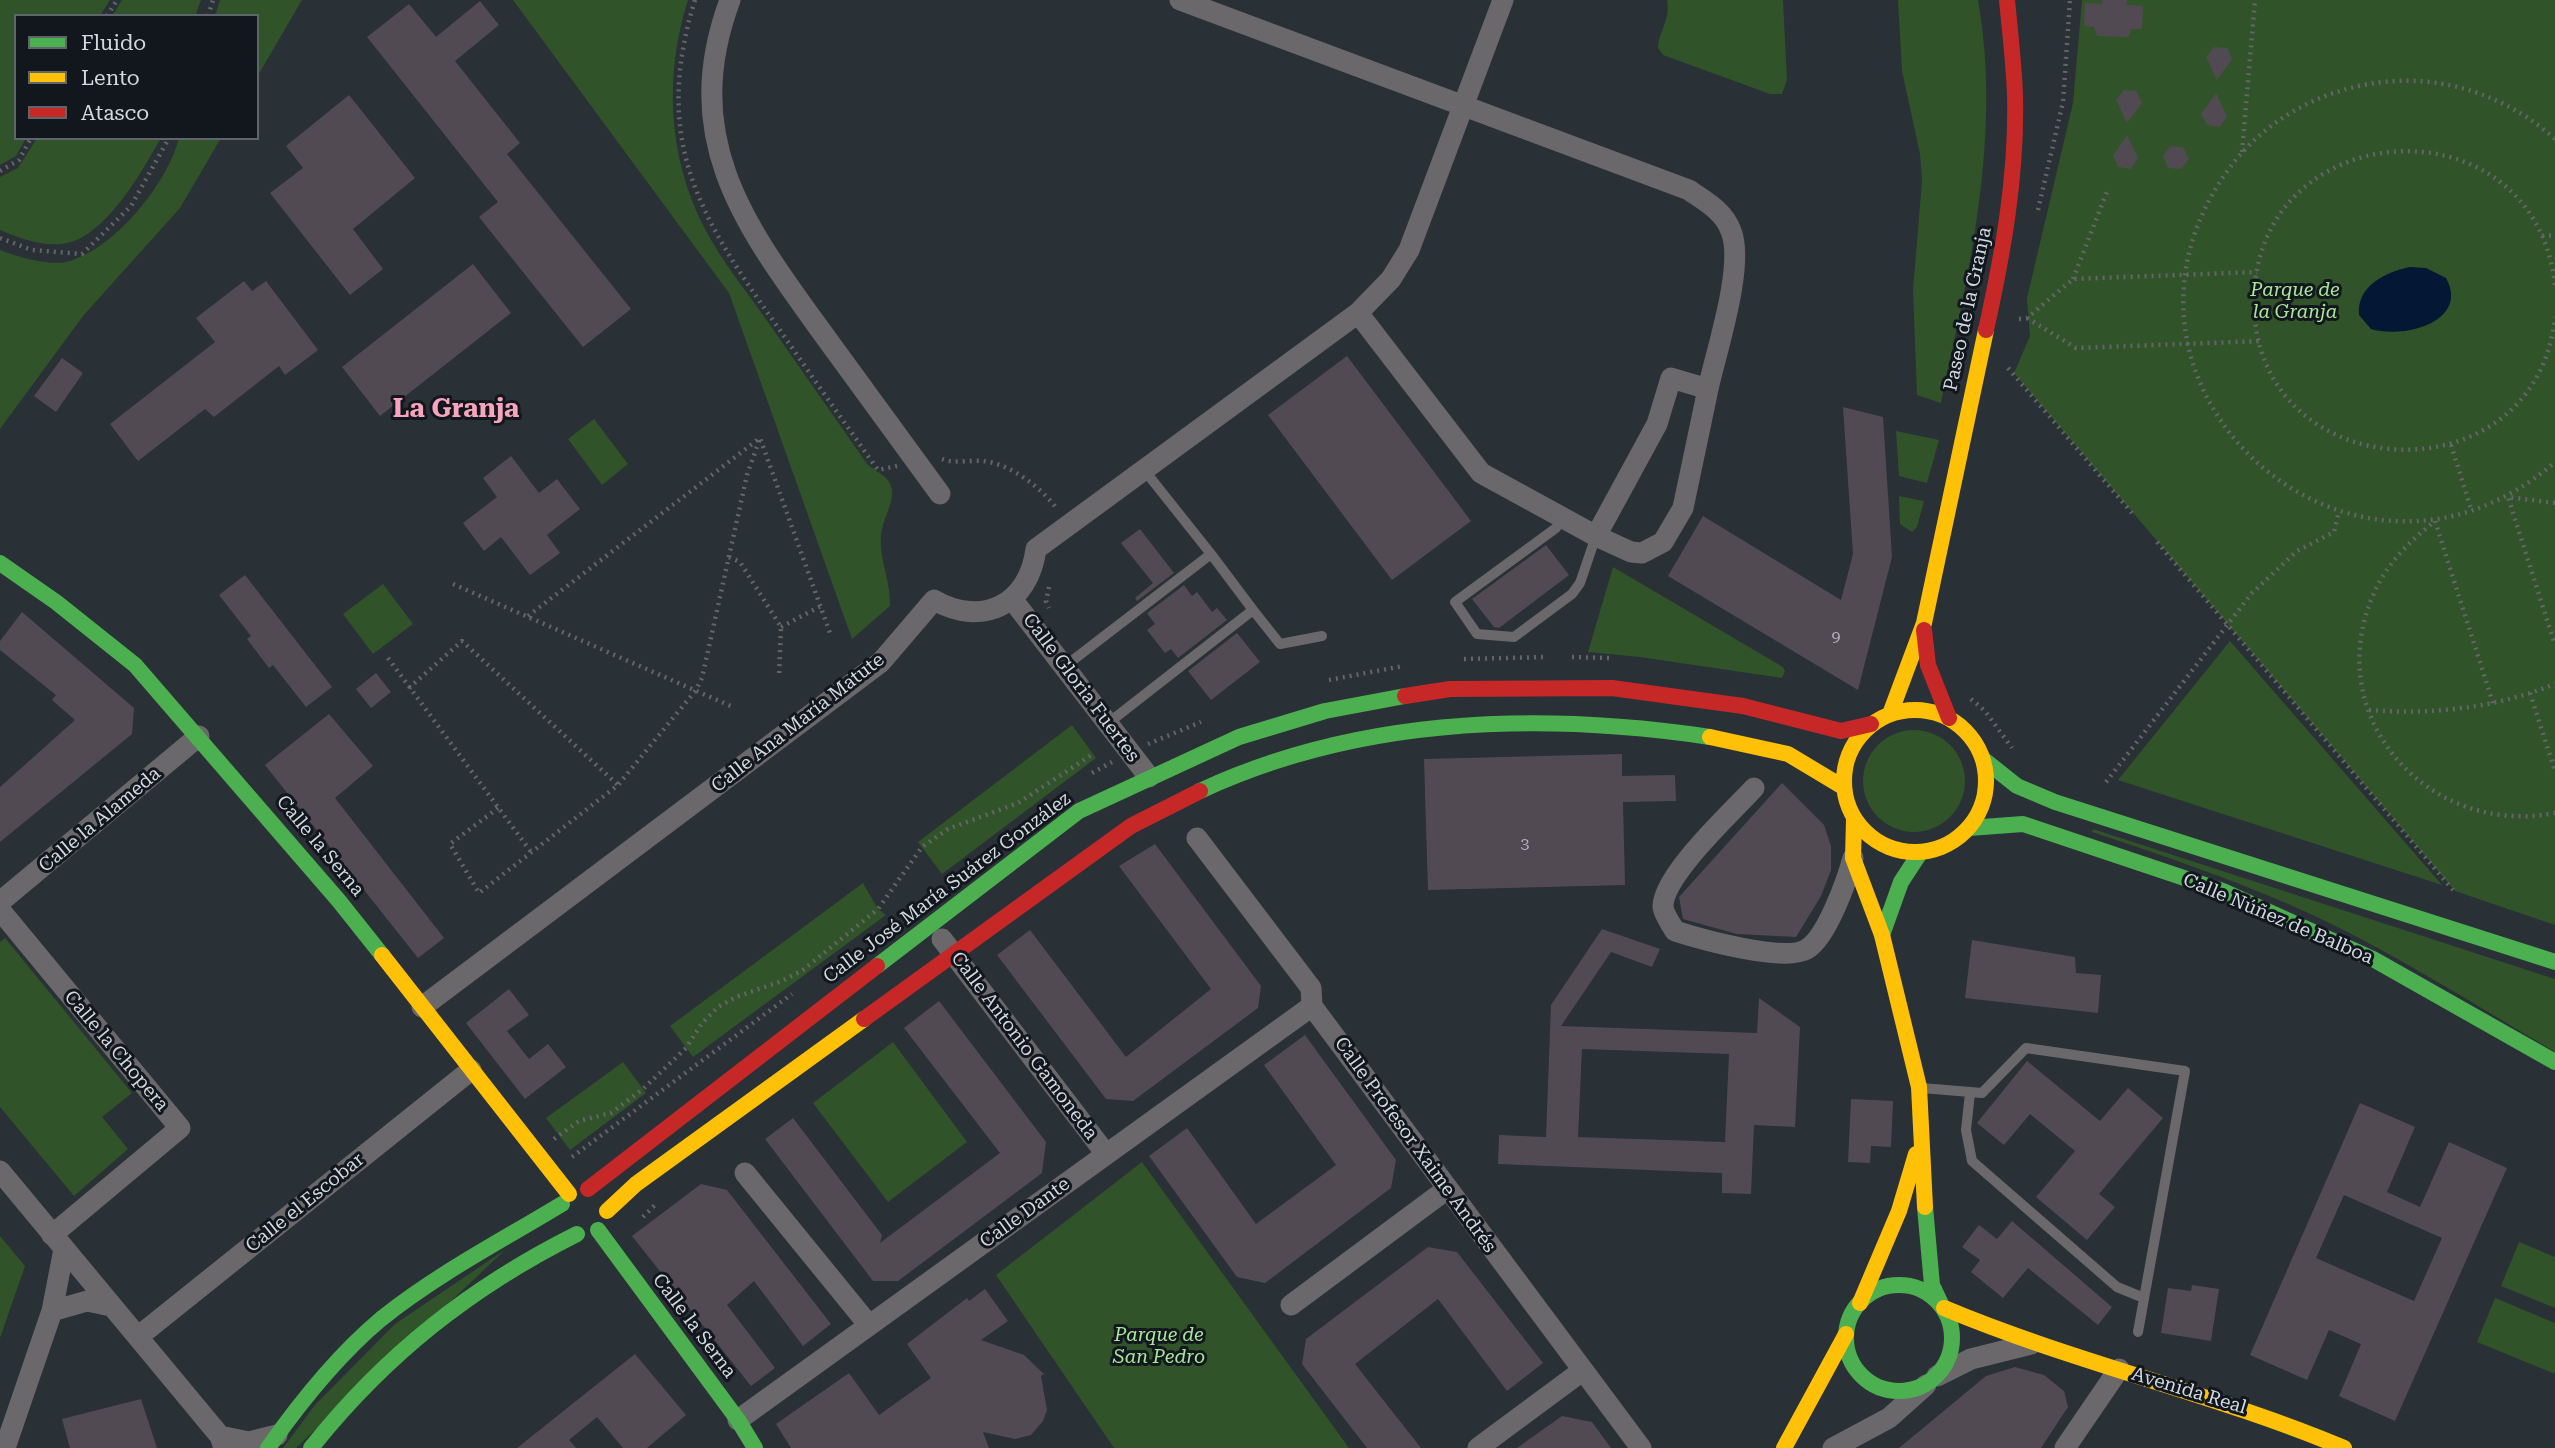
<!DOCTYPE html>
<html>
<head>
<meta charset="utf-8">
<style>
  body { margin:0 }
  #map { position:relative; width:2555px; height:1448px; overflow:hidden; background:#293036; font-family:"Roboto Serif",serif }
  canvas { display:block }
  .legend { position:absolute; left:14px; top:14px; width:245px; height:126px; box-sizing:border-box; background:#12171d; border:2px solid #5e656b; margin:0; padding:9px 12px; list-style:none; font-size:21px; color:#d1d9e1 }
  .legend li { display:flex; align-items:center; gap:14px; height:35px }
  .legend b { width:35px; border:2px solid #5e656b }
</style>
</head>
<body>
<div id="map">
<canvas width="2555" height="1448"></canvas>
<ul class="legend">
<li><b style="height:9px;background:#4caf50"></b>Fluido</li>
<li><b style="height:9px;background:#ffc107"></b>Lento</li>
<li><b style="height:9px;background:#c62828"></b>Atasco</li>
</ul>
</div>
<script>
const ctx = document.querySelector('canvas').getContext('2d');
ctx.lineJoin = 'round';
function fill(path, color) { ctx.fillStyle = color; ctx.fill(path, 'evenodd'); }
function trace(path, color, width, dash) { ctx.strokeStyle = color; ctx.lineWidth = width; ctx.lineCap = dash ? 'butt' : 'round'; ctx.setLineDash(dash || []); ctx.stroke(path); }
function drawText(font, color, halo, rows, align = 'center') {
  ctx.font = font + ' "Roboto Serif",serif'; ctx.lineWidth = 6; ctx.setLineDash([]); ctx.textBaseline = 'middle'; ctx.strokeStyle = halo; ctx.fillStyle = color; for (const [text, x, y, turn = 0] of rows) {
    ctx.save(); ctx.translate(x, y); ctx.rotate((+turn || 0) * Math.PI / 180); ctx.textAlign = isNaN(turn) ? turn : align; if (halo) ctx.strokeText(text, 0, 0); ctx.fillText(text, 0, 0); ctx.restore();
  }
}
fill(new Path2D(`
  M0,0h110l-10,16h-84v122h10l-10,18 -16,9z
  M122,0h79l-6,16h-83z
  M220,0h82l-45,77v-61h-42z
  M513,0h175c-24,75 -20,157 16,227 18,35 44,66 66,98 32,46 65,93 97,139 10,9 24,12 25,27 1,15 -10,29 -11,44 -2,25 10,46 9,71l-38,33 -123,-346z
  M1667,0h116l4,80 -5,14h-12l-107,-39 -5,-7c1,-18 13,-29 9,-48z
  M1898,0h80c24,136 -9,271 -37,403l-24,-8 -4,-105 9,-109 -2,-27 -18,-83z
  M2082,0h473v925l-100,-34 -441,-518 16,-37 -3,-38 46,-195z
  M37,138h124c-19,33 -50,89 -87,103 -23,9 -53,-2 -74,-11v-53l18,-9z
  M179,138h42l-41,70 -97,108 -83,113v-179c19,7 50,17 70,11 46,-14 97,-77 109,-123z
  M594,419l34,45 -26,21 -34,-46z
  M1896,431l43,9 -12,43 -28,-7z
  M1899,496l25,5 -7,26 -5,5 -12,-8z
  M1613,567l170,100 2,4 -3,7 -142,-21 -52,-5z
  M383,584l30,40 -40,30 -30,-40z
  M2230,641l212,244 -324,-105z
  M1072,725l24,33 -154,116 -24,-32z
  M1863 781a51 51 0 1 1 102 0a51 51 0 1 1-102 0Z
  M2093,829l462,150v73c-78,-46 -156,-96 -238,-135 -73,-34 -149,-60 -225,-85z
  M863,883l15,26 8,6 -193,142 -23,-31z
  M5,938l127,155 -30,24 26,32 -54,47 -74,-89v-165z
  M893,1042l74,100 -79,60 -75,-99z
  M623,1062l23,31 -76,57 -24,-32z
  M1142,1162l207,286h-235l-118,-173z
  M0,1236l25,30 -25,72z
  M2519,1242l36,15v51l-54,-22z
  M506,1249l-210,199h-13l32,-43 80,-81z
  M2495,1298l60,25v51l-78,-32z`), '#305329');
fill(new Path2D(`
  M2410,267l16,1 20,10c24,44 -43,61 -75,51l-12,-14c-3,-29 27,-43 51,-48z`), '#041734');
fill(new Path2D(`
  M2102,0h25l-1,5 17,1 -1,23h-10l-4,8 -31,-1 -3,-9 -10,-1 1,-23 17,1z
  M480,1l19,24 -44,36 65,82 -13,11 124,155 -48,38 -104,-130 19,-15 -131,-165 42,-33 27,33z
  M2214,47l13,1 5,11 -15,21 -11,-23z
  M2124,90l12,1 6,12 -15,20 -11,-23z
  M2216,93l11,23 -7,11 -13,-2 -6,-11z
  M349,95l66,83 -62,51 30,40 -33,26 -80,-102 33,-25 -17,-22z
  M2127,135l11,23 -7,11 -13,-2 -5,-11z
  M2170,146l13,1 6,12 -8,10 -13,-1 -5,-12z
  M473,264l38,49 -131,103 -38,-49z
  M244,281l8,10 14,-10 52,69 -33,25 -6,-9 -65,51 -9,-8 -67,52 -28,-37 105,-82 -19,-24z
  M1347,356l124,165 -79,59 -124,-165z
  M62,358l21,15 -27,39 -22,-16z
  M1843,407l40,10 9,140 -34,133 -190,-114 35,-60 138,84 12,-46z
  M511,456l28,37 18,-14 23,30 -33,26 13,18 -30,22 -29,-38 -17,14 -21,-28 34,-26 -14,-19z
  M1140,529l34,44 -37,28 -2,-3 18,-15 -32,-40z
  M1546,545l23,30 -70,53 -5,-1 -22,-28z
  M245,575l87,112 -26,20 -33,-42 -4,3 -22,-29 4,-3 -32,-41z
  M1184,585l8,11 5,-4 15,20 5,-4 10,12 -49,38 -7,-9 -6,4 -18,-23 8,-6 -8,-11z
  M22,612l112,96 -2,26 -132,108v-55l75,-67 -23,-20 4,-5 -56,-45v-9z
  M1237,633l23,29 -49,38 -23,-29z
  M376,673l15,19 -20,16 -15,-19z
  M329,714l44,52 -38,32 109,140 -26,20 -153,-193z
  M1622,754v22l53,-1 1,26 -53,1 2,83 -197,5 -4,-131z
  M1782,783l42,42 7,21v24l-10,26 -25,41 -59,-3 -54,-15 -4,-22z
  M1155,844l106,142 -3,22 -125,93 -27,-2 -109,-144 33,-25 96,127 85,-68 -92,-123z
  M1602,929l58,20 -8,18 -41,-15 -50,74 196,7 2,-35 41,29 -5,100 -41,-2 -3,69 -29,-1v-20l-224,-9 1,-29 47,2 5,-132zM1582,1049l147,5 -4,88 -147,-5z
  M1972,940l103,17 1,16 25,2 -3,38 -133,-15z
  M509,989l20,26 -22,16 22,28 19,-15 18,23 -41,32 -59,-76z
  M939,1001l107,141 -4,31 -144,108h-25l-108,-142 28,-21 89,117 -2,8 120,-90 -96,-125z
  M1305,1035l91,125 -5,28 -126,95 -28,-6 -88,-121 38,-28 69,96 80,-59 -72,-100z
  M2027,1061l73,60 28,-33 35,30 -64,76 16,13 -28,33 -51,-43 39,-46 -45,-37 -26,31 -27,-22z
  M1851,1099l42,2 -2,46 -20,-1 -1,17 -22,-1z
  M2360,1103l55,24 -28,65 33,15 29,-65 58,26 -112,253 -56,-25 22,-52 -32,-14 -22,50 -57,-25zM2344,1195l98,43 -28,63 -98,-43z
  M701,1184l26,6 104,134 -28,22 -49,-65 -27,24 48,63 -24,18 -119,-150z
  M2012,1221l100,86 -14,18 -70,-57 -25,30 -32,-26 9,-12 -18,-13 17,-22 18,14z
  M1428,1247l29,5 86,111 -36,28 -69,-92 -83,65 66,84h-54l-65,-84 4,-25z
  M2192,1285l27,4 -8,52 -50,-8 7,-45 23,3z
  M985,1289l23,32 -27,19 43,15 20,19 -3,2 6,34 -4,11 -12,14 -16,4 -32,-7 6,16h-198l-15,-24 73,-51 30,42 52,-37 -24,-34 60,-46 2,3z
  M635,1354l51,61 -39,33h-24l-26,-31 -28,23 7,8h-59z
  M2015,1367l29,8 20,16 4,16 -27,41h-142l87,-72z
  M141,1399l16,49h-87l-8,-29z
  M1562,1416l30,6 19,26h-94z`), '#524a52');
trace(new Path2D(`
  M695,0c-43,139 3,215 82,326 33,48 67,96 101,144l19,-4
  M107,16l10,-16
  M208,16l5,-16
  M2555,139c-53,-48 -126,-69 -196,-53 -52,11 -100,41 -131,84 -154,214 123,469 327,292
  M2242,152l13,-152
  M0,171l19,-11 12,-22
  M2038,210l25,-108 7,-102
  M2542,236l13,-1
  M0,238l32,12 50,4 49,-48 38,-68
  M2073,279l35,-90
  M2555,285c-21,-190 -302,-172 -301,18 1,187 282,199 301,14
  M2027,318l49,30 184,-7
  M2019,319l8,-1 46,-39 184,-7
  M2008,368l124,145
  M2451,445l20,64
  M942,459c12,5 27,1 40,2 27,2 59,26 75,48
  M2555,503l-47,-6 47,148
  M2157,542l296,348
  M729,557l11,5 41,65 -2,50
  M453,584l280,123
  M1049,587l-3,14 3,7
  M528,616l232,-178 70,195
  M781,627l40,-21
  M1572,657l37,1
  M388,658l143,194
  M1464,659l82,-2
  M1329,680l74,-14
  M409,688l53,-47 156,144
  M2530,693l25,78
  M1971,699l14,12 27,37
  M2493,703l-58,-182c-25,20 -48,42 -61,72 -55,123 54,245 181,220
  M2369,710c64,5 126,-2 186,-26
  M1148,744l53,-22
  M1092,773l20,-11
  M2106,782l146,-189 45,-42 37,-19 5,-21
  M498,808l-48,36 29,49 139,-108 78,-95 6,-12 45,-203 13,-37
  M554,1139l25,-18 32,-8 32,-24 43,-41 16,-25 16,-16 18,-10 46,-16 21,-11 75,-61 44,-62 26,-18 70,-26 75,-49
  M572,1157l220,-163
  M643,1217l12,-12`), '#646566', 4.5, [2, 5]);
trace(new Path2D(`
  M1145,471l66,83
  M1562,518l-6,10 -101,74 22,32 37,3 58,-43 8,-11 16,-47
  M1253,610l27,34 42,-8
  M1064,667l147,-113 42,56 -146,114
  M1922,1088l60,5 44,-45 159,23 -47,261
  M1970,1093l-4,37 6,31 145,126 27,11`), '#6a686a', 10);
trace(new Path2D(`
  M730,0c-52,140 16,227 94,335 39,53 77,106 116,159
  M1180,0l509,190c16,11 35,21 42,41 14,34 -15,121 -23,158
  M1358,313l123,160 115,63 35,16 11,1 21,-11 20,-34 25,-119 -37,-11 -14,46 -61,112
  M1012,599l137,178
  M1754,788c-22,24 -92,88 -91,119 1,8 8,17 12,24 25,8 110,32 132,18 20,-12 40,-69 46,-91
  M1197,838l114,150 1,18 329,442
  M0,902l199,-166
  M0,910l180,218 -128,107
  M942,939l164,215
  M422,1007l459,-345 53,-62c49,28 95,4 102,-51l322,-236 33,-34 18,-29 94,-250
  M0,1171l220,265 4,12
  M745,1173l123,151
  M1291,1305l156,-116
  M52,1311l35,-10 24,5
  M139,1336l332,-266
  M1937,1376l34,-17 60,-15
  M738,1420l574,-414
  M220,1436l29,6 28,-7
  M5,1448l47,-137 12,-62
  M1478,1448l104,-77
  M1833,1448l56,-30 37,-33
  M2065,1448l54,-79`), '#6a686a', 21);
trace(new Path2D(`
  M0,563l56,39 79,63 204,236 43,54
  M1983,759l34,27 38,16 500,160
  M1200,791c159,-74 340,-79 510,-54
  M1969,828l54,-4 200,67 150,68 182,103
  M1882,935l19,-53 19,-29
  M877,966l202,-155 160,-74 86,-26 80,-15
  M1925,1207l7,78 9,19
  M598,1230l140,190 17,28
  M1846 1338a53 53 0 1 1 106 0a53 53 0 1 1-106 0Z
  M268,1448c33,-47 69,-92 113,-129 56,-45 120,-78 181,-115
  M311,1448c74,-93 160,-161 266,-214`), '#4caf50', 16);
trace(new Path2D(`
  M1844 781a71 71 0 1 1 142 0a71 71 0 1 1-142 0Z
  M1890,714l34,-91 62,-293
  M1710,737l78,17 55,33
  M1854,819l-1,39 29,77 37,152 6,120
  M382,955l187,239
  M607,1211l29,-27 228,-165
  M1860,1303l39,-92 17,-57
  M1944,1308c131,55 269,85 400,140
  M1784,1448l62,-114`), '#ffc107', 16);
trace(new Path2D(`
  M1986,330c17,-77 31,-154 29,-234 -1,-32 -5,-64 -8,-96
  M1924,630l4,35 21,53
  M1405,696l45,-7 162,-1 131,18 98,25 30,-7
  M864,1019l267,-193 69,-35
  M588,1189l289,-223`), '#c62828', 16);
drawText('16px', '#b1b5bd', null, [
  ["9",1836,637],
  ["3",1525,844]
]);
drawText('italic 19px', '#aae79b', '#12171d', [
  ["Parque de",2295,290],
  ["la Granja",2295,312],
  ["Parque de",1159,1335],
  ["San Pedro",1159,1357]
]);
drawText('19px', '#d1d9e1', '#12171d', [
  ["Paseo de la Granja",1968,309,-78],
  ["Calle Gloria Fuertes",1081,688,53],
  ["Calle Ana María Matute",798,723,-38],
  ["Calle la Alameda",100,820,-40],
  ["Calle la Serna",320,846,50],
  ["Calle José María Suárez González",947,888,-37],
  ["Calle Núñez de Balboa",2278,919,23],
  ["Calle Antonio Gamoneda",1024,1046,53],
  ["Calle la Chopera",116,1051,50],
  ["Calle Profesor Xaime Andrés",1415,1145,54],
  ["Calle el Escobar",305,1203,-39],
  ["Calle Dante",1025,1213,-36],
  ["Calle la Serna",694,1326,53],
  ["Avenida Real",2189,1391,17]
]);
drawText('bold 26px', '#f6a5bc', '#12171d', [
  ["La Granja",456,409]
]);
</script>
</body>
</html>
